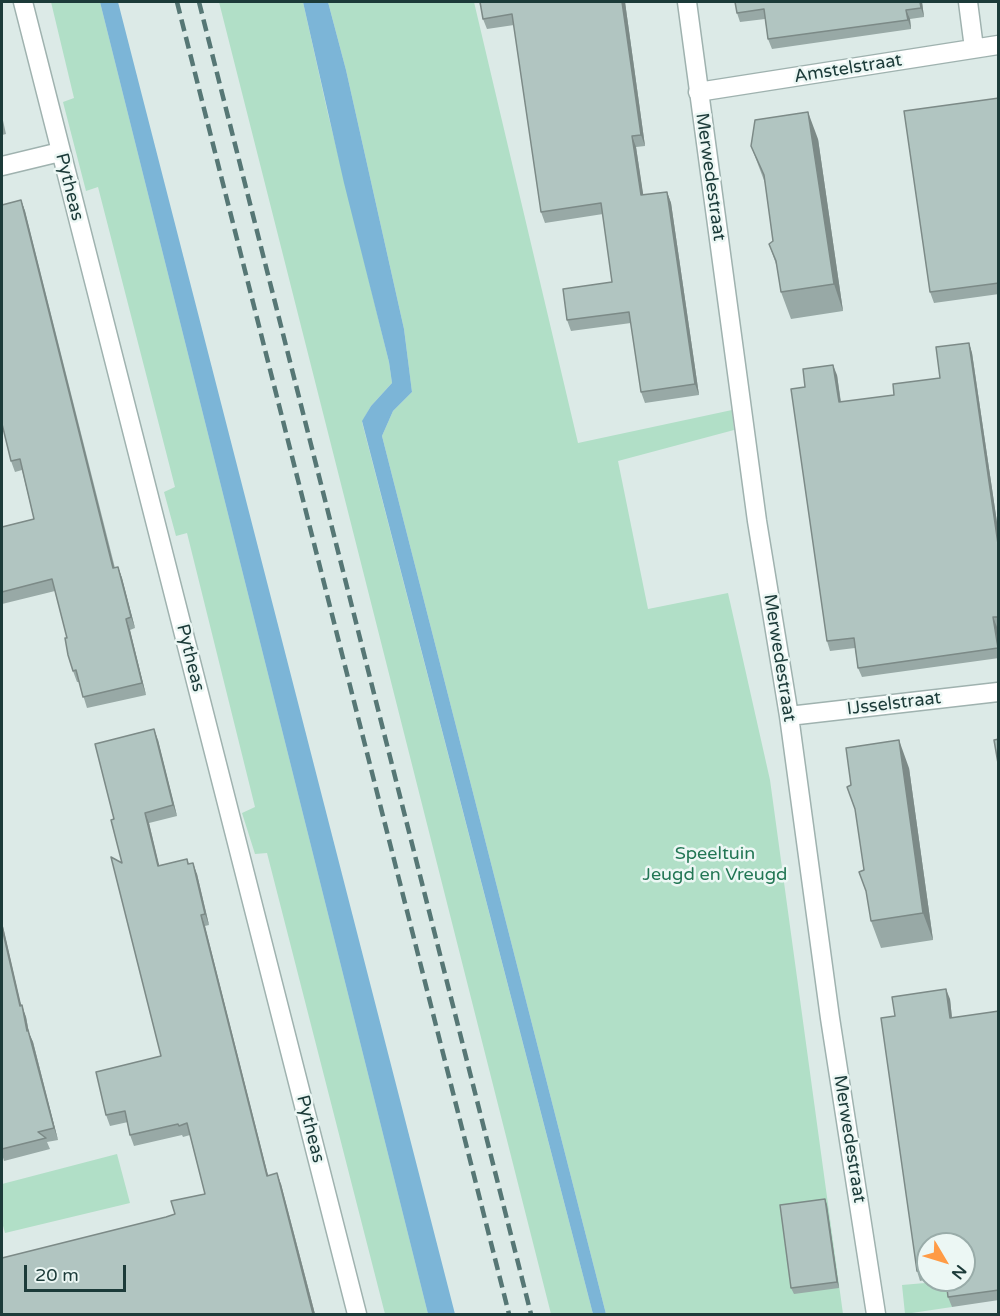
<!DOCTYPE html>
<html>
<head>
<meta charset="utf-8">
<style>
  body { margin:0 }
  #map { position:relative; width:1000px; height:1316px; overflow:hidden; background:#dceae7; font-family:"Varela Round",sans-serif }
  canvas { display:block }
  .frame { position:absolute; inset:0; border:3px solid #1c3b39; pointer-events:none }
  .north { position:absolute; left:916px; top:1232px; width:60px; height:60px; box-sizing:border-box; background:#ecf7f4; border:2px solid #99aca9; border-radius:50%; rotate:128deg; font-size:16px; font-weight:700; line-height:24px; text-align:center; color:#1c3b39 }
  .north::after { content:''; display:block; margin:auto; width:21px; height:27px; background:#ff9b45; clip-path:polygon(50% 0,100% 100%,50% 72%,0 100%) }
  .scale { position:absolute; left:24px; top:1265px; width:102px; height:27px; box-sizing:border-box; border:3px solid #1c3b39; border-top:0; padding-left:8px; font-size:18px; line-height:21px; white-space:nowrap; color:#1c3b39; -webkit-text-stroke:4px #ecf7f4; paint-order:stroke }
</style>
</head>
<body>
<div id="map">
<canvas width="1000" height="1316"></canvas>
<div class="frame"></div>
<div class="north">N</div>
<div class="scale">20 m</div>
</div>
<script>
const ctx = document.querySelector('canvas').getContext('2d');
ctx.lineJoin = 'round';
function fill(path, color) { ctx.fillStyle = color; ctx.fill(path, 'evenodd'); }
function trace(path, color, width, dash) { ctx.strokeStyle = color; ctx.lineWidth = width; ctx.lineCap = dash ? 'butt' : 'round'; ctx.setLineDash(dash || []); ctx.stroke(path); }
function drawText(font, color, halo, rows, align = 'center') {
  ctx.font = font + ' "Varela Round",sans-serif'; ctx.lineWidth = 5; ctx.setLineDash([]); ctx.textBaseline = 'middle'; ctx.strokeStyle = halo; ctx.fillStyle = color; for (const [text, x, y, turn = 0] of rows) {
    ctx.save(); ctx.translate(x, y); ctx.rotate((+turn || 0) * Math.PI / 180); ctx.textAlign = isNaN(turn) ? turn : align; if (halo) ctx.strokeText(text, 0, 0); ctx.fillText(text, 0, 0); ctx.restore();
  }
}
fill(new Path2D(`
  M51,2h49l328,1312h-43l-118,-461 -12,1 -13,-41 13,-6 -68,-274 -11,3 -12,-44 11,-5 -77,-300 -12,4 -23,-89 11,-4z
  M219,2h84l25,112 61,248 3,21 -21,23 -9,16 231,892h-42z
  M328,2h146l104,441 154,-33 2,20 -116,31 30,148 80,-16 42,187 73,534h-237l-224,-878 11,-25 19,-19 -8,-63 -58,-259z
  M117,1154l13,49 -125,30 -3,-11v-38z
  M948,1281l4,26 -47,7 -3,-29z`), '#b1dfc7');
fill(new Path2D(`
  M100,2h18l337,1312h-27z
  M303,2h25l18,68 58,259 8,63 -19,19 -11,25 224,878h-13l-231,-893 9,-15 21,-23 -3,-21 -45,-179z`), '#7cb5d7');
const minor = new Path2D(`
  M23,2l334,1312
  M687,2l70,519 32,195 41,302 46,296
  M968,2l6,46
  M698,92l300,-47
  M2,166l58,-14
  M789,716l209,-24`);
trace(minor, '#9fb2af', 21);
trace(minor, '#fff', 18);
trace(new Path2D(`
  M177,2l332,1312
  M199,2l332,1312`), '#567775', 4.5, [12, 6]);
fill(new Path2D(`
  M480,2h145l20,144 -9,1 7,48 24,-3 4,11 28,192 -54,8 -4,-11 -10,-69 -60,8 -4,-11 45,-38 -9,-68 -58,9 -4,-11 -27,-187 -27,4 -4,-10z
  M735,2h187l2,15 -14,2 1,10 -139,20 -4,-10 -3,-20 -25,3 -3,-9z
  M999,98v196l-65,9 -4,-11z
  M2,116l4,18 -4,1z
  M818,139l25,172 -52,8 -10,-27 -4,-25 -8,-23 4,-3 -8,-58 -14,-37z
  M21,200l4,11 90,357 3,-1 4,11 13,50 -5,2 16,65 -59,13 -8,-26h-2l-4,-11 -6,-33 -12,-47 -53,13v-77l32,-8 -12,-49 -7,2 -4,-11z
  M969,343l3,10 27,183v91h-2l2,11v20l-137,19 -4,-9 -3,-20 -25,3 -3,-10 10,-266 4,27 53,-7 46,-17z
  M158,740l19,76 -28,7 10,43 28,-7 2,5 8,10 12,51 -4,1 63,249 13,9 34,130h-313l164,-97 9,-3 30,-20 -15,-59 -7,2 -1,-2 -48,11 -4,-11 -2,-13 -18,4 -4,-11 55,-59 -39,-193 -8,-44z
  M909,768l24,172 -52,8 -10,-27 -4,-27 -8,-22 5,-2z
  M2,922l19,84 5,11 3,16 4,9 25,98 -11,2 3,7 -46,12 -2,-7z
  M950,999l2,19 47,-7v289l-47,7 -4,-10 16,-17 -36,-36v35l-8,2 -3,-10 -22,-255z
  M825,1199l2,6 12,83 -45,6 -3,-6z`), '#98a9a6');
fill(new Path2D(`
  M622,2h3l20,144 -4,-11z
  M920,2h2l2,15 -3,-9z
  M906,10l4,9 1,10 -3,-9z
  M808,112l10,27 25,172 -9,-27z
  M632,136l4,11 9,59 -4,-11z
  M667,192l4,11 28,192 -4,-11z
  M21,200l4,11 92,368 -4,-11z
  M969,343l3,10 27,183v15z
  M833,365l4,10 5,37 -3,-10z
  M118,567l4,11 13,50 -4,-11z
  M993,617l4,10 2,11v11z
  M126,619l4,11 16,65 -4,-12z
  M154,729l4,11 19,76 -4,-11z
  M899,740l10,28 24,172 -10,-27z
  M145,813l4,10 13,54 -4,-11z
  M193,863l4,11 12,51 -4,-11z
  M201,915l4,11 66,261 -4,-11z
  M2,922l22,95 -4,-11 -18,-78z
  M946,989l4,10 3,29 -3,-10z
  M22,1005l4,12 3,16 4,9 25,98 -4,-12 -27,-97z
  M277,1173l4,11 34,130h-2z
  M825,1199l2,6 12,83 -2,-6z`), '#7c8a87');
const building = new Path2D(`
  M480,2h142l19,133 -9,1 9,59 26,-3 28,192 -54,8 -12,-80 -62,8 -4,-31 49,-7 -11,-79 -60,9 -29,-198 -29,5z
  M735,2h185l1,6 -15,2 2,10 -140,19 -4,-30 -27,4z
  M999,98v185l-69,9 -26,-181z
  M808,112l26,172 -53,8 -5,-31 -7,-17 4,-3 -9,-66 -13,-29 4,-26z
  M21,200l92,368 5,-1 13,50 -5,2 16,64 -59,14 -7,-27 -3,1 -5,-16 -3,-17h2l-15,-59 -50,13v-65l32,-8 -14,-60 -9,2 -9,-37v-219z
  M969,343l30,208v66h-6l5,31 -140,20 -4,-30 -27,3 -36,-252 14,-2 -2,-18 30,-4 6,37 55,-7 -1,-11 47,-6 -4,-31z
  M154,729l19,76 -28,8 13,53 29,-7 1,5 5,-1 12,51 -4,1 66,261 10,-3 36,141h-311v-56l164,-41 9,-3 -4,-13 34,-7 -18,-71 -8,3 -1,-2 -48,11 -5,-24 -19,4 -10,-43 65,-16 -50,-199 11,6 -11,-43 3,-1 -19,-75z
  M999,739v30l-5,-29z
  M899,740l24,173 -52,8 -5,-30 -7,-19 5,-2 -9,-61 -8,-22 4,-2 -5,-37z
  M2,928l18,78 2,-1 5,26 1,-1 26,98 -16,4 8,6 -44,11z
  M946,989l4,29 49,-7v279l-51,7 -2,-17h18v-36h-36v25l-11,2 -36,-253 14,-2 -3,-19z
  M825,1199l12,83 -46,6 -11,-83z`);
fill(building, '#b1c5c1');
trace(building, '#7c8a87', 1.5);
drawText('18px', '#1c3b39', '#ecf7f4', [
  ["Amstelstraat",848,69,-9],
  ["Merwedestraat",710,177,82],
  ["Pytheas",69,187,76],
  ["Pytheas",190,658,76],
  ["Merwedestraat",779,658,81],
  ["IJsselstraat",894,704,-7],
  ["Pytheas",310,1129,76],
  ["Merwedestraat",849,1139,81]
]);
drawText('18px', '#227654', '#ecf7f4', [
  ["Speeltuin",715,854],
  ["Jeugd en Vreugd",715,875]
]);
</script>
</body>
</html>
